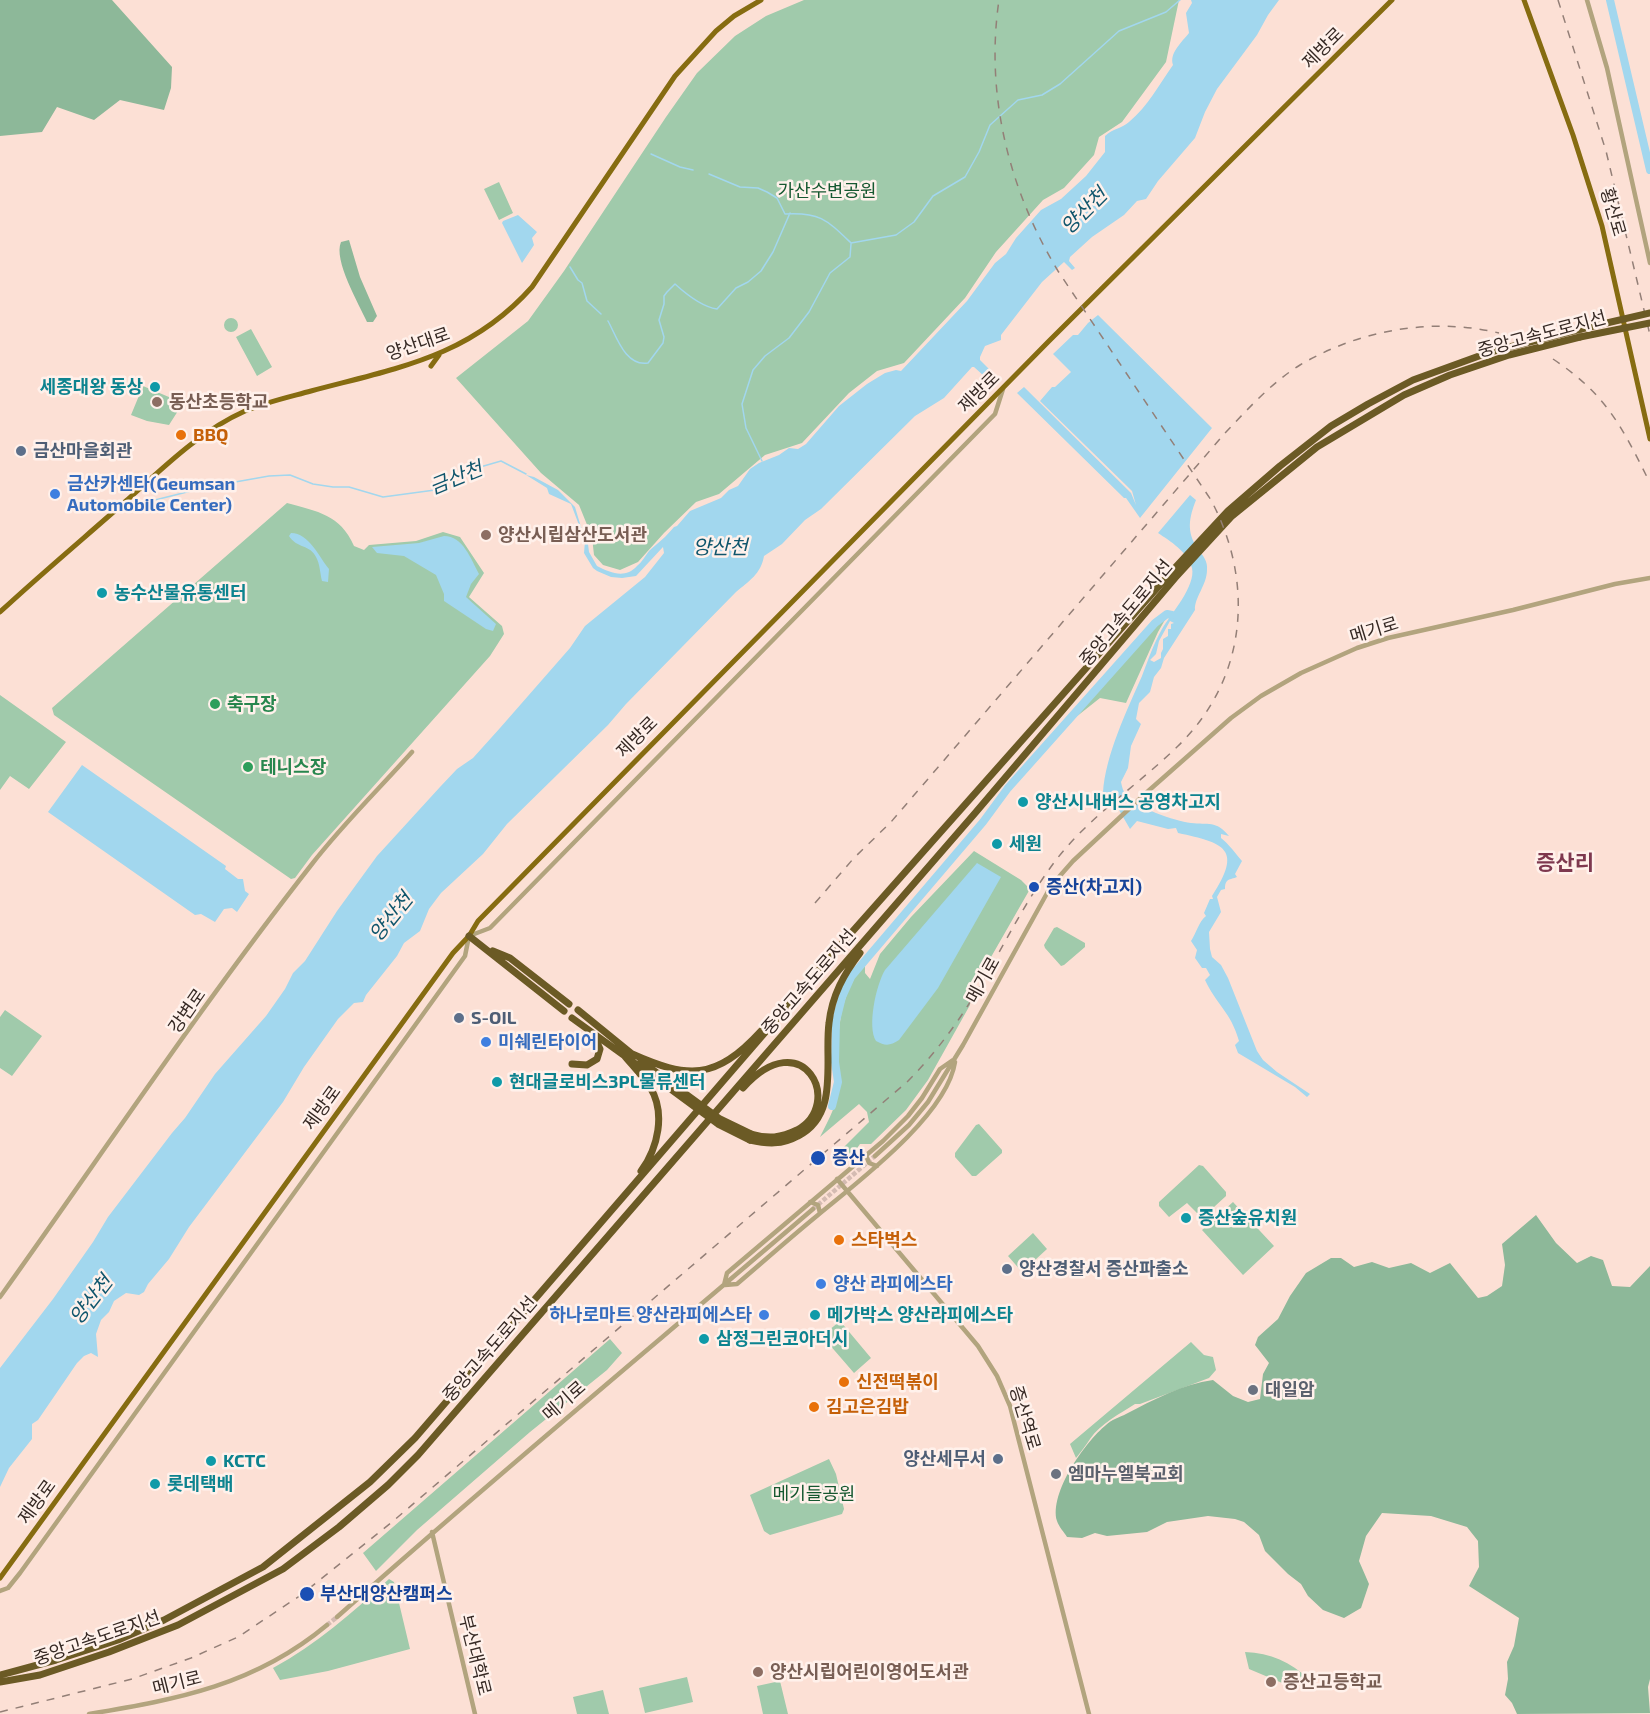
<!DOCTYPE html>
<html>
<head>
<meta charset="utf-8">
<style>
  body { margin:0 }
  canvas { display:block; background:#fce0d5 }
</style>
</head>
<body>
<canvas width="1650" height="1714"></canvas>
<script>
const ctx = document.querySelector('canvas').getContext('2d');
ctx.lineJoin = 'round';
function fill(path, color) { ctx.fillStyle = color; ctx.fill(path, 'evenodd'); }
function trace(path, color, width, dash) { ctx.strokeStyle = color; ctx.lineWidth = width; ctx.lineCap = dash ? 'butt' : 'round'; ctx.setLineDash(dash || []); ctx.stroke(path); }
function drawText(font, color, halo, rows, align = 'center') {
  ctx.font = font + ' "Exo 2","Noto Sans KR",sans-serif'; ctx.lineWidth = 5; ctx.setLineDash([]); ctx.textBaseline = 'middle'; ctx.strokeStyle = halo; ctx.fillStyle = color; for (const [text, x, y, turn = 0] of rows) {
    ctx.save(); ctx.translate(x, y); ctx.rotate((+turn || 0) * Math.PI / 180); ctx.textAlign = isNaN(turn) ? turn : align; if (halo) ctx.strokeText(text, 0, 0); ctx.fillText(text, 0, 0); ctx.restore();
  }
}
fill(new Path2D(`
  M804,0h375l-13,62 -44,60 -23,15 -5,18 -30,33 -21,12 -47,52 -31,46 -61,65 -27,8 -28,22 -47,50 -37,12 -46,39 -23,8 -32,31 -26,29 -18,8 -17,-5 -9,-10 -2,-18 -13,-32 -38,-32 -85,-95 72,-57 36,-50 102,-154 31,-44 38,-37 31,-20z
  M499,182l14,31 -14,7 -15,-31z
  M224 325a7 7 0 1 1 14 0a7 7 0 1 1-14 0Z
  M251,329l21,38 -15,9 -21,-39z
  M143,386l40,17 -14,22 -22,-4 -16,-6z
  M287,503c31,9 53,11 67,43l10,4 5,-5 47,-4 27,-9 17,5 24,36 -15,24 33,29 2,8 -14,22 -178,199 -17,23 -4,1 -237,-164 -2,-7z
  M1166,618l-8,14 -32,71 -26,-5 -24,19 81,-94z
  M0,695l66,47 -37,47 -19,-13 -10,14z
  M974,851l47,29 9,9 -59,103 -1,13 -42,75 -22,30 -35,34h-11l-7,10 -14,4 -2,-4 32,-32 -2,-10 -8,-8 -39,33c9,-18 19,-36 20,-56 0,-8 -2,-16 -2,-23 0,-38 4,-65 27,-96v11l5,6 10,-25 31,-37z
  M1057,927l28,16v4l-21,18 -3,1 -16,-18 -1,-3 10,-17z
  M5,1010l37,26 -30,40 -12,-8v-51z
  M979,1124l23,26v3l-26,23h-4l-17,-19v-4l21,-28z
  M1199,1165l4,1 23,26v4l-24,22 -15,-15 -18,14 -10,-11v-4z
  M1233,1202l41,44 -31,29 -41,-45z
  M1033,1233l14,16 -25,23 -14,-16z
  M840,1321l31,37 -17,15 -32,-37z
  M610,1339l12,14 -15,17 -77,62 -113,98 -41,41 -13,-18z
  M1191,1342l13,13 9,2 3,13 -7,8 -69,26h-5c-14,9 -35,20 -45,35 -4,6 -9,13 -14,19l-6,-14z
  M829,1459l7,15 8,35 -2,5 -72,21 -6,-4 -14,-36z
  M389,1579l5,3 16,67 -82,22 -48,9 -7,-12c44,-24 79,-55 116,-89z
  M1245,1652c26,1 45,10 64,27l-22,6 -38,-16z
  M687,1677l6,25 -48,11 -6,-25z
  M780,1681l8,33h-25l-6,-28z
  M603,1690l6,24h-32l-4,-17z`), '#a0caab');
fill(new Path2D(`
  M0,0h112l60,67 -1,21 -7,22 -44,-10 -26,20 -37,-13 -15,25 -42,4z
  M349,240l11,37 17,39 -4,6h-6c-8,-18 -34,-62 -26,-80z
  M1536,1215l20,28 21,20 14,-7 12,4 9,26 18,1 20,-21v413l-2,8 2,26 -133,1 -5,-11 -7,-8 3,-16 -1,-17 7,-16 5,-28 -50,-32 10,-19 -1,-26 -11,-14 -36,-11 -49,-3 -16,23 -7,25 10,23 -8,24 -17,10 -21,-8 -15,-14 -7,-12 -13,-10 -23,-23 -6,-16 -15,-13 -9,-3 -27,-3 -41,6 -20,10 -40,4 -12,-3 -13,5 -15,-1c-3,-5 -8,-10 -10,-16 -8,-28 28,-79 49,-96 5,-5 14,-8 20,-11 27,-14 57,-30 87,-34l20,16 15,6 12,-3 3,-25 6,-11 -14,-18 3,-8 20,-18 12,-23 16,-23 25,-15h10l13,9 18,-5 17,6 22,-5 19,10 20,-10 28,35 9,-2 15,-10 3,-21 -3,-21z`), '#8db899');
fill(new Path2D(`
  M1191,0h88l-11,15 -11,20 -40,54 -12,23 -10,26 -37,43 -12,18 -9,2 -13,14 -32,22 -22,20 -1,4 6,7 -3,2 -8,-8 -22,20 -41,53v5l-16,6 -5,11v3l19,19 -4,7 -21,-19h-2l-28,31 -29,18 -94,93 -16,11 -23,24 -18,12c-3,18 -15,25 -28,36l-110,112 -18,21 -101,99 -24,30 -42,39 -12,16 -9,22 -16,12 -7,13 -31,39 -3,7 -9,1 -16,16 -34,48 -21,35 -94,125 -20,32 -21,25 -4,8 -5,3 -13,-2 -12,8 -5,11 -8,8 -5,14 2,23 -7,-4 -7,3 -7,7 -39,57 -6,4v15l-23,29 -9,19v-119l53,-69 40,-57 15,-25 64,-84 13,-15 30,-44 51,-58 19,-27 8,-16 12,-12 32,-50 40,-55 63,-69 17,-18 16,-11 27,-30 70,-80 15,-22 60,-49 19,-24 -1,-6 -27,29 -14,2 -11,-1 -14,-6 -4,-3 -9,-15 1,-12 -14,-37 -22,-10 -2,-6 -21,-13 8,2 24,13 17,17 6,20 6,9 2,16 8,14c14,7 28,13 40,0 5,-4 8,-10 12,-15 9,-8 17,-14 25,-24l3,-1 13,-15 31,-13 8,-8 9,-4 12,-17 9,-6 20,-8 10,-7 9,1 8,-5 33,-38 28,-22 18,-11 11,-3 5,1 66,-70 28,-38 11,-9 10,-16 25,-28 20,-11 25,-23 19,-24v-16c8,-8 16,-7 24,-14 19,-16 30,-37 44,-57 -4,-12 9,-23 16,-32l-3,-20 6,-10z
  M518,215l19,17 -5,6 2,7 -12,18 -20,-40 1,-2z
  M1098,315l114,113 -72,90 -14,-20h-2l-107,-105 7,-6 107,106 5,12 -4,-14 -92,-90 12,-14h3l16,-15 -18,-18 20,-19h5l10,-12z
  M1190,495l6,5c-7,18 -10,32 2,49 5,7 10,12 9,21 0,15 -13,28 -12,40l-31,48 -3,10 -7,9 -4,15 -11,11 -3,16 5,5 -10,22 -3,22 -7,14c1,5 2,9 5,13 12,13 48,26 65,28 17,2 25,-3 38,13l-8,-2v4c7,5 15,16 21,23l-7,13 2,3c-7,3 -12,1 -12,12l-4,1 -4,7 4,15 -12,20 1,17 2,8 9,8 7,13 29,73 6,9 14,12 33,22 -3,3 -12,-10 -57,-34 -3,-8 4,-4c-8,-29 -23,-37 -34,-61l5,-5 -4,-7h-4l-7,-10 2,-8 -6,-9c5,-7 8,-20 15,-25l-2,-3 6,-14h3l-1,-3c31,-47 13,-53 -34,-63l-2,-5 -8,1 -31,-8 -7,8 -11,-19 -16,-17c2,-37 24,-83 39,-117 6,-16 12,-33 20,-47 9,-15 34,-43 30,-61 -4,-16 -22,-27 -34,-35zM1170,621l4,2 -3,1v5h-3v7l-5,3v10l-2,4v5l-7,4 -4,-2 6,-6 3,-13z
  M291,533c18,0 28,24 38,36l-1,13 -6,-1c-2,-8 -2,-17 -6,-24 -5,-12 -20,-9 -27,-21z
  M444,536c19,0 27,23 35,38l-8,10 -5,13 30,27 -3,7 -7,-2 -42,-28v-7l-8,-19 -32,-19 -27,-3 -5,-6 47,-4z
  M82,765l144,101 -1,3 13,10h5l2,12 4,3 -12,18 -5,-4 -8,1 -9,13 -14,-8 -6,1 -147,-103z
  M977,863l24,14 -63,111 -39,52c-9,6 -14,6 -23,1 -9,-14 0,-56 9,-71z`), '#a2d7ee');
trace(new Path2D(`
  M651,154l29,13 13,3
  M709,174l31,13 18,1 9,4 10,6 8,16c35,-2 42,6 66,29l45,-8 18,-13 19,-26 32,-19 14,-25 11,-27 28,-25 24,-5 18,-11 59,-53 47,-19 14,-12
  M570,267l8,13 4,3 5,18 14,13
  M608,321c8,14 17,46 40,42l15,-20 1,-6 -5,-17 5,-16v-8l3,-4 8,-8c11,10 28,23 42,25l19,-21 12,-6 13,-11 12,-19 17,-39
  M762,461l-16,-33 -4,-24 11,-34 12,-14 24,-18 20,-26 21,-39 20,-16 1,-13
  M141,501l6,1 60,-15 62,-11 21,-1 23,9 20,3h16l34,10 52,-7 28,-18 38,-11 25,13`), '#a2d7ee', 1.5);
trace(new Path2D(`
  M1610,0l40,170
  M832,1106l6,-24 -3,-20 1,-41 6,-24 9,-20 132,-155 25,-34 147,-165 12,-9 5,1`), '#a2d7ee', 8);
trace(new Path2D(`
  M813,1209l62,-53
  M327,1625l10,-8`), '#d4bbb2', 4.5, [4.5, 2]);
trace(new Path2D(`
  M1587,0l20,68 43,195
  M866,1155l3,8 8,3
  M875,1156l34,-31 19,-23 35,-57 88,-159 22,-25 73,-68 85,-75 30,-22 40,-23 56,-25 31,-10 125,-28 102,-26 35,-6
  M837,1179l141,167 19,30 13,30 79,308
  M810,1202l8,3 2,8
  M724,1285l3,-12 156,-132 25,-25 14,-18 18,-29 13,-9
  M725,1285l12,-1c27,-23 54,-47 81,-69 41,-34 129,-100 137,-153
  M0,1297c103,-144 202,-293 312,-433 30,-39 67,-75 100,-112
  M432,1532l43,182
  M0,1591l8,-3 12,-15 445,-617 4,-20 21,-8 505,-514 8,-25
  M337,1617c156,-139 317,-272 476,-408
  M89,1714c90,-15 166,-29 238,-89`), '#b2a47e', 4.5);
trace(new Path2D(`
  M1524,0l49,135 29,91 48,213
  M431,366l8,-11
  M0,612c41,-38 84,-74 126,-111 37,-33 74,-70 119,-90 21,-9 44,-14 66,-20 86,-23 159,-34 221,-104l143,-211 41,-45 18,-15 27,-16
  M0,1578l453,-625 16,-17 9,-15 571,-580 343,-341`), '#866c11', 5);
trace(new Path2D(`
  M469,936l95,75
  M493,951l17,7 59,46
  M578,1010l54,44
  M572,1018l93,67
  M630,1053c58,26 85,28 131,-22
  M623,1054c8,10 19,21 27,33 16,26 8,61 -9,84
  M641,1061l27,20
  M572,1064l15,1 10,-6 3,-10 -7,-15
  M743,1088c60,-67 102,16 54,42 -16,8 -29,9 -46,4
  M750,1140c17,4 32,5 48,-4 42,-21 26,-76 31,-113 3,-28 15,-49 31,-70
  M0,1675l56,-15 62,-20 46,-20 99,-53 107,-85 45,-44 429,-497 330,-372 54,-58 52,-45 51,-40 37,-22 45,-24 77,-28 91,-23
  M0,1682l40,-7 69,-23 69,-27 105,-56 56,-42 49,-42 30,-30 558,-643 199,-234 57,-62 85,-69 87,-52 46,-20 59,-20 71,-18`), '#6b5a25', 7);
trace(new Path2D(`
  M1558,0l48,151 44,184
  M1553,359c54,36 69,68 97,124
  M815,903l38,-44 38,-37 334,-389c23,-24 46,-50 75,-68 59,-35 132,-48 199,-32
  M0,1712l132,-33 59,-21 47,-21 63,-42 91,-73 515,-440c19,-19 36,-40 52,-63 34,-50 58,-106 94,-155 34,-46 84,-78 125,-118 69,-67 77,-163 33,-246l-153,-229c-49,-81 -73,-176 -59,-271`), '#937f77', 1.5, [8, 8]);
trace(new Path2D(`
  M1581,329l69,-16
  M1580,337l70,-14
  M668,1081l52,38 31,15
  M665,1085l53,39 32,16`), '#6b5a25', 7);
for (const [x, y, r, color] of [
  [155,387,6,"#0f9aa8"],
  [157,402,6,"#8d6e63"],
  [181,435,6,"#e8710a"],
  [21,451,6,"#5c6f8a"],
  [55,494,6,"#3f7fe0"],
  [486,535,6,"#8d6e63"],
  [102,593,6,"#0f9aa8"],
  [215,704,6,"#2e9e5b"],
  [248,767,6,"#2e9e5b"],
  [1023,802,6,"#0f9aa8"],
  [997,844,6,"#0f9aa8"],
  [1034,887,6,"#1a4fb4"],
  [459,1018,6,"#5c6f8a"],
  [486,1042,6,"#3f7fe0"],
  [497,1082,6,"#0f9aa8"],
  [818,1158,8,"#1a4fb4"],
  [1186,1218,6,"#0f9aa8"],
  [839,1240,6,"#e8710a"],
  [1007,1269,6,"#5c6f8a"],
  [821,1284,6,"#3f7fe0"],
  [764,1315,6,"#3f7fe0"],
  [815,1315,6,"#0f9aa8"],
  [704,1339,6,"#0f9aa8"],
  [844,1382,6,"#e8710a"],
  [1253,1390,6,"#6b7280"],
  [814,1407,6,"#e8710a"],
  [998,1459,6,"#5c6f8a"],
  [211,1461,6,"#0f9aa8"],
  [1056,1474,6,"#6b7280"],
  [155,1484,6,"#0f9aa8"],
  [307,1594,8,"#1a4fb4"],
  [758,1672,6,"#8d6e63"],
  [1271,1682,6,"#8d6e63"]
]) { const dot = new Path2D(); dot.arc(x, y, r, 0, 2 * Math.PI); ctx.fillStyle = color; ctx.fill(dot); trace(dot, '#fff1eb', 2); }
drawText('18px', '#362924', '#fff1eb', [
  ["제방로",1323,48,-45],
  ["황산로",1613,212,74],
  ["중앙고속도로지선",1542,334,-15],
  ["양산대로",418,344,-19],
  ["제방로",979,392,-45],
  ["중앙고속도로지선",1126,613,-50],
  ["메기로",1374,630,-17],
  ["제방로",637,737,-45],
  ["메기로",983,980,-61],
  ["중앙고속도로지선",809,982,-49],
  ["강변로",187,1011,-55],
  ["제방로",322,1108,-54],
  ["중앙고속도로지선",490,1349,-49],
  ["메기로",564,1401,-41],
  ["증산역로",1025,1418,73],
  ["제방로",37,1502,-54],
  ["중앙고속도로지선",97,1638,-19],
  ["부산대학로",475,1655,76],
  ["메기로",177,1683,-14]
]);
drawText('18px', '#155830', '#fff1eb', [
  ["가산수변공원",827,191],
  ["메기들공원",814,1494]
]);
drawText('bold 18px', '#0d838f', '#fff1eb', [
  ["세종대왕 동상",143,387,"right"],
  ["농수산물유통센터",114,593],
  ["양산시내버스 공영차고지",1035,802],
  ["세원",1009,844],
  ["현대글로비스3PL물류센터",509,1082],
  ["증산숲유치원",1198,1218],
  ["메가박스 양산라피에스타",827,1315],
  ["삼정그린코아더시",716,1339],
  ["KCTC",223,1461],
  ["롯데택배",167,1484]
], 'left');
drawText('bold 18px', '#785e54', '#fff1eb', [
  ["동산초등학교",169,402],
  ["양산시립삼산도서관",498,535],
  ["양산시립어린이영어도서관",770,1672],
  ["증산고등학교",1283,1682]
], 'left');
drawText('bold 18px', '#c56008', '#fff1eb', [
  ["BBQ",193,435],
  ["스타벅스",851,1240],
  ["신전떡볶이",856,1382],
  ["김고은김밥",826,1407]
], 'left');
drawText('bold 18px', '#4e5e75', '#fff1eb', [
  ["금산마을회관",33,451],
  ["S-OIL",471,1018],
  ["양산경찰서 증산파출소",1019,1269],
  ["양산세무서",986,1459,"right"]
], 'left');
drawText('bold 18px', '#366cbe', '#fff1eb', [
  ["금산카센타(Geumsan",67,484],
  ["Automobile Center)",67,505],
  ["미쉐린타이어",498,1042],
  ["양산 라피에스타",833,1284],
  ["하나로마트 양산라피에스타",752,1315,"right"]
], 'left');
drawText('bold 18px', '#27864d', '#fff1eb', [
  ["축구장",227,704],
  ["테니스장",260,767]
], 'left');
drawText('bold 18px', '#164399', '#fff1eb', [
  ["증산(차고지)",1046,887],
  ["증산",832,1158],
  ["부산대양산캠퍼스",320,1594]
], 'left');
drawText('bold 18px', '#5b616d', '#fff1eb', [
  ["대일암",1265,1390],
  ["엠마누엘북교회",1068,1474]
], 'left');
drawText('italic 20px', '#0f556c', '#fff1eb', [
  ["양산천",1084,211,-45],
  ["금산천",456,478,-22],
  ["양산천",720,547],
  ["양산천",391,917,-51],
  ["양산천",91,1300,-52]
]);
drawText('bold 21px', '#7e384f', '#fff1eb', [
  ["증산리",1565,863]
]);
</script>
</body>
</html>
